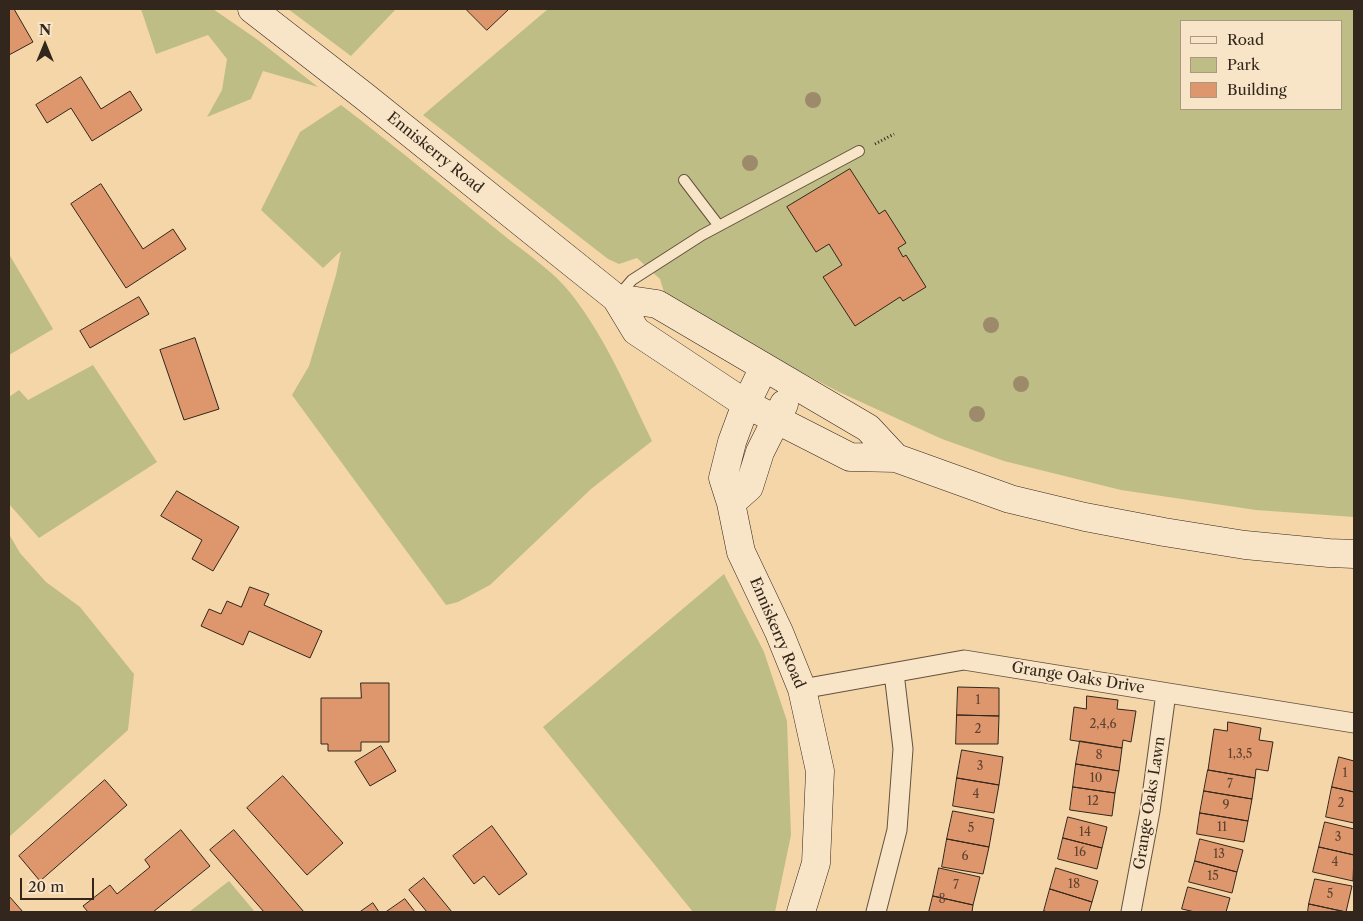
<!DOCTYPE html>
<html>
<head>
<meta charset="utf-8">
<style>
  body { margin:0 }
  #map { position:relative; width:1363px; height:921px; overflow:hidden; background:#f4d6a9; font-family:"Libre Caslon Text",serif }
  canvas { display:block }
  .frame { position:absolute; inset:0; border:10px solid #33261c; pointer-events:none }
  .legend { position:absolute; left:1180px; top:20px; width:162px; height:90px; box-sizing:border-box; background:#f8e4c7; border:1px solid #a99883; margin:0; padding:6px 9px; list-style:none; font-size:15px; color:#33261c }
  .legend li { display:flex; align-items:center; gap:10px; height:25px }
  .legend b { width:25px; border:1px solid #a99883 }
  .north { position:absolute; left:20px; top:20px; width:50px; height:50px; -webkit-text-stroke:4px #f8e4c7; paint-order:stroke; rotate:0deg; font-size:14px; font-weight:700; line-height:20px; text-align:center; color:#33261c }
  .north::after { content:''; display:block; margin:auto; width:18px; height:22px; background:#33261c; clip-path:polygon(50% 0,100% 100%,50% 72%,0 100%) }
  .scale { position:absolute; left:20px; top:878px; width:74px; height:22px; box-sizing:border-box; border:2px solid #33261c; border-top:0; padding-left:6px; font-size:15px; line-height:18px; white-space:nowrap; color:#33261c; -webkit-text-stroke:4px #f8e4c7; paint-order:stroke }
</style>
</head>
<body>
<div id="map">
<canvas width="1363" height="921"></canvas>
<div class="frame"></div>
<ul class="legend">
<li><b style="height:6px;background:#f8e4c7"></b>Road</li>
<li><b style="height:14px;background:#bebd86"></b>Park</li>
<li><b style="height:14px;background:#de966c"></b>Building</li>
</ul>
<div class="north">N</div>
<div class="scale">20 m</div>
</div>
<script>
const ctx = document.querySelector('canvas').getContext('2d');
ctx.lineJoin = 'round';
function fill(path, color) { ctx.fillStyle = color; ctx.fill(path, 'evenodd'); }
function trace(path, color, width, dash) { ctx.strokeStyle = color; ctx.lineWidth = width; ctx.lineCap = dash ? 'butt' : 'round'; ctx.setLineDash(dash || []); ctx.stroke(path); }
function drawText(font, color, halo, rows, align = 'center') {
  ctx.font = font + ' "Libre Caslon Text",serif'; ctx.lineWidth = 4; ctx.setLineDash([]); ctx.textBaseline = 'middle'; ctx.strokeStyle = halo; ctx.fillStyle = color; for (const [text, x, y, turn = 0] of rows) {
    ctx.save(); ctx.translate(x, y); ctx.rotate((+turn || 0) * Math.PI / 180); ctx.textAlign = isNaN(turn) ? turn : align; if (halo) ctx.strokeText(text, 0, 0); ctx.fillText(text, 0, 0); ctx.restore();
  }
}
fill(new Path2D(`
  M141,9h72l45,31 60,47 -55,-16 -12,28 -44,18 15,-27 5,-31 -19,-24 -52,19z
  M288,9h108l-45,47z
  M548,9h806v508l-98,-7 -135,-20 -117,-29 -62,-22 -103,-47 -78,-41 -96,-56 -5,-16 -23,-21 -18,6 -11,-5 -185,-144zM1182,21h160v88h-160z
  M341,105c55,42 107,85 160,128 24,20 52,37 71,62 34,44 56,96 80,146l-61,48 -101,96 -32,17 -12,3 -154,-210 17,-29 27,-91 5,-24 -18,17 -62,-58 39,-78z
  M9,254l44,75 -44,26z
  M93,365l64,97 -118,76 -30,-34v-107l10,-7 9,10z
  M9,534l11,19 26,29 34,25 54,67 -6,56 -119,107z
  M724,574l40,78 23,69 4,114 -16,77h-82l-150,-185z
  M229,881l26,31h-66z`), '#bebd86');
const building = new Path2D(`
  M9,9h5l19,33 -24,13z
  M466,9h43l-22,21z
  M81,77l20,32 29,-18 12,19 -50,31 -21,-33 -24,15 -11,-18z
  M850,169l29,45 6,-4 21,33 -8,5 5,9 3,-2 20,32 -23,14 -3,-4 -45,29 -32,-49 19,-12 -13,-21 -13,8 -29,-45z
  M101,184l42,65 30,-20 13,20 -60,39 -55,-84z
  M139,297l10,17 -59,34 -10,-17z
  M195,338l24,71 -35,11 -24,-70z
  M177,491l62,36 -26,44 -21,-12 10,-19 -41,-24z
  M250,587l19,7 -5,11 58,26 -12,27 -61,-27 -6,14 -42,-19 8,-17 12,5 6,-13 14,6z
  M361,683h28v59h-28v9h-33v-7h-7v-46h40z
  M958,687l41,1v28l-42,-1z
  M1087,696l31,4 -1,9 19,2 -5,31 -8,-2 -1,8 -52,-8 4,-33 12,2z
  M957,715l42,1 -1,28h-42z
  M1228,722l33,6 -2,12 14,2 -5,29 -12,-2 -1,9 -47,-8 6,-41 13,2z
  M1080,741l42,7 -3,23 -43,-7z
  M381,746l15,25 -26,15 -15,-24z
  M962,750l41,7 -4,28 -42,-7z
  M1339,757l15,4v31l-22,-5z
  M1076,764l43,7 -4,22 -42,-6z
  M1208,770l47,8 -3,21 -48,-8z
  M283,776l60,67 -36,32 -60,-67z
  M957,778l42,7 -5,28 -41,-7z
  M105,780l22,25 -87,76 -21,-25z
  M1073,787l42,6 -3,23 -42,-6z
  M1332,787l22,5v31l-28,-6z
  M1204,791l48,8 -4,22 -48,-8z
  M953,811l41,8 -5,28 -42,-8z
  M1200,813l48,8 -4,21 -47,-8z
  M1068,817l39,10 -5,21 -39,-10z
  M1325,822l29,7v26l-35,-8z
  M492,826l35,48 -28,21 -15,-19 -10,8 -21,-28z
  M181,830l29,36 -57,46h-65l-5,-6 27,-21 7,9 33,-27 -5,-7z
  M234,830l70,82h-40l-54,-62z
  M1063,838l39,10 -5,21 -39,-10z
  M947,839l42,8 -6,27 -41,-7z
  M1200,839l43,11 -6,22 -42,-11z
  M1319,847l35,8 -1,26 -40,-9z
  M1195,861l42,11 -5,21 -43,-11z
  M939,868l41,9 -7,28 -40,-9z
  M1056,868l42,13 -6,21 -42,-13z
  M424,878l28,34h-25l-18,-22z
  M1315,879l37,7 -6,26 -37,-8z
  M1188,887l42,11 -4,14h-31l-13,-3z
  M1050,889l42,13 -3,10h-40l-5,-1z
  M9,896l14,16h-14z
  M933,896l40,9 -1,7h-43z
  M405,899l10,13h-29z
  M373,903l6,9h-19z
  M1309,904l37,8h-38z`);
fill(building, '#de966c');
trace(building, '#33261c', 1);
const lane = new Path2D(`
  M684,180l35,46
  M619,295l13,-15 70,-45 157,-84`);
const street = new Path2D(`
  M802,689l162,-29 390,63
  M876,912l21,-82 6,-81 -9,-76
  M1131,912l19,-101 16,-118`);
const secondary = new Path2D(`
  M252,9l112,87 252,202 20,33 110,73 104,53 46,1 114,41 75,18 79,15 81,13 84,8 25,1
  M616,298l41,6 211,124 28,30
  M764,367l-18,37 -14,38 -9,36 8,25 10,49 38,80 23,57 18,82 -4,92 -15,49
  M731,503l18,-16 11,-35 24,-48`);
trace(lane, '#63523f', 12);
trace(street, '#63523f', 21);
trace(secondary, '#33261c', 29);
trace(new Path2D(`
  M875,144l19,-10`), '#33261c', 3, [1, 2.5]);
trace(lane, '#f8e4c7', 10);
trace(street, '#f8e4c7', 19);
trace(secondary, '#f8e4c7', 28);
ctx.fillStyle = '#9d8a6a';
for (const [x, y] of [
  [813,100],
  [750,163],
  [991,325],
  [1021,384],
  [977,414]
]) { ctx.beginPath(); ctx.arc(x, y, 8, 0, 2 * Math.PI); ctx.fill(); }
drawText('12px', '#5e4230', null, [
  ["1",978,701],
  ["2,4,6",1103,725],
  ["2",978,730],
  ["1,3,5",1240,755],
  ["8",1099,756],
  ["3",980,767],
  ["1",1345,774],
  ["10",1096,779],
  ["7",1230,785],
  ["4",976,795],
  ["12",1093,802],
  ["2",1341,804],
  ["9",1226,806],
  ["11",1222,828],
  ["5",971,829],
  ["14",1085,833],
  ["3",1338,838],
  ["16",1080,853],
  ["13",1219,855],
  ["6",965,857],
  ["4",1335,863],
  ["15",1213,877],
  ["18",1074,885],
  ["7",956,886],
  ["5",1330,895],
  ["8",942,900]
]);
drawText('15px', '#33261c', '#f8e4c7', [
  ["Enniskerry Road",435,153,39],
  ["Enniskerry Road",777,633,67],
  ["Grange Oaks Drive",1078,678,9],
  ["Grange Oaks Lawn",1150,803,-81]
]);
</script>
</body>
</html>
